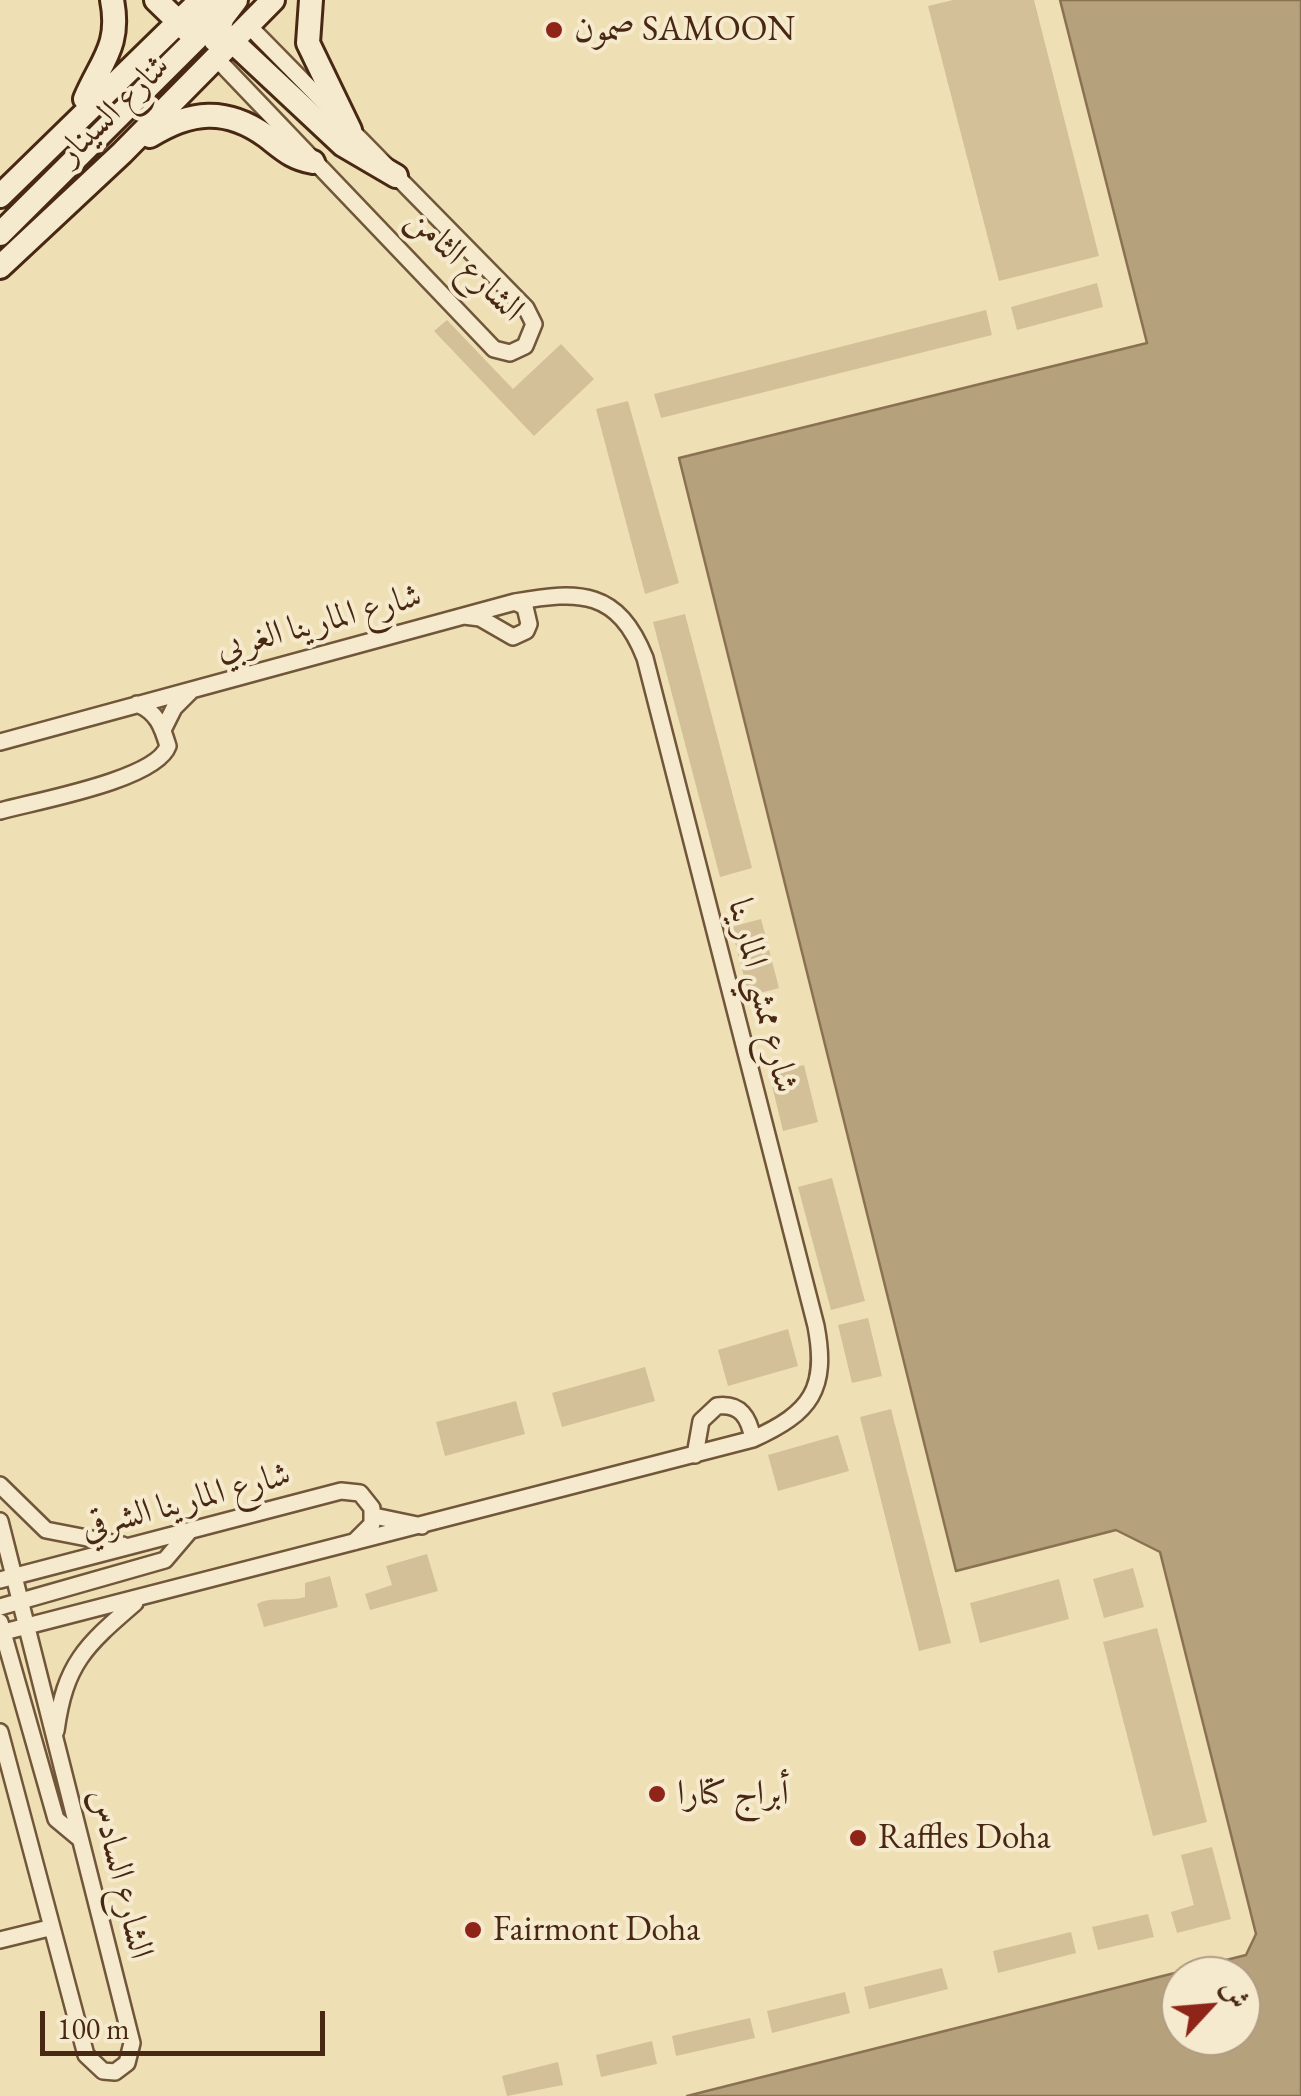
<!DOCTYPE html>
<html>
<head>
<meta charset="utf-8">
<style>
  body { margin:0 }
  #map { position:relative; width:1301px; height:2096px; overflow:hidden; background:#efdfb4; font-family:"EB Garamond",Amiri,serif }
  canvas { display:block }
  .north { position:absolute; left:1161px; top:1956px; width:100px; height:100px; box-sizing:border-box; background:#f5eace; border:2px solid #b09c83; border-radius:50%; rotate:64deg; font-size:28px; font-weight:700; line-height:40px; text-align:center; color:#482812 }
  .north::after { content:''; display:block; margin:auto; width:35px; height:45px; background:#8f2418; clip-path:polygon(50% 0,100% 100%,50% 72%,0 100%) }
  .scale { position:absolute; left:40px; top:2011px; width:285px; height:45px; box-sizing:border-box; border:5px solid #482812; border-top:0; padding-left:12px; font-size:30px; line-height:35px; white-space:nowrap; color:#482812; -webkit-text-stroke:8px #f5eace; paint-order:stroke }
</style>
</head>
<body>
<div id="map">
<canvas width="1301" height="2096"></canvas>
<div class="north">ش</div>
<div class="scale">100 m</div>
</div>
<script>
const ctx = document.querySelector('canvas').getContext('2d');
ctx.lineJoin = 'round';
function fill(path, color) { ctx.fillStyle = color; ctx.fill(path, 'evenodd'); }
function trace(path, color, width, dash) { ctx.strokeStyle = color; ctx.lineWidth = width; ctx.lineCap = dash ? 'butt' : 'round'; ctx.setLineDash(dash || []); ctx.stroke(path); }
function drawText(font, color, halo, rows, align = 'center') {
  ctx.font = font + ' "EB Garamond",Amiri,serif'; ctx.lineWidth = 8; ctx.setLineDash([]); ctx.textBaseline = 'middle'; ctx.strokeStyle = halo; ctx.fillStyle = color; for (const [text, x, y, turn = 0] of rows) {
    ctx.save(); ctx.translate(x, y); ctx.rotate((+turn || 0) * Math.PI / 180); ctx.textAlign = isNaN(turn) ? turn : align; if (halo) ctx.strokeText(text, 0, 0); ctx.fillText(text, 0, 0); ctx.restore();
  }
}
fill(new Path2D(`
  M953,0h81l65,256 -100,25 -71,-275z
  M1097,283l6,24 -86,23 -6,-23z
  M986,310l6,25 -331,83 -7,-24z
  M447,320l66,69 48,-45 33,35 -60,57 -100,-105z
  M628,401l51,182 -34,11 -49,-185z
  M685,614l67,254 -32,9 -67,-255z
  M761,919l18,69 -30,8 -18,-69z
  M804,1065l14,57 -35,9 -14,-58z
  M832,1178l33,123 -34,9 -33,-123z
  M868,1318l14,58 -30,7 -14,-58z
  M788,1329l10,37 -70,20 -10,-36z
  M645,1367l10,34 -93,26 -10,-34z
  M516,1401l9,33 -80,22 -9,-34z
  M891,1409l60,234 -32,8 -59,-234z
  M838,1435l11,36 -71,20 -10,-36z
  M427,1554l11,37 -68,19 -5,-16 27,-9 -6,-19z
  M1133,1568l11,39 -40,11 -11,-39z
  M330,1576l8,31 -74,20 -7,-23c14,-8 32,-2 48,-7v-14z
  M1059,1579l10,40 -89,24 -10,-40z
  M1157,1628l50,194 -54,14 -50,-194z
  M1212,1847l19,72 -54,14 -6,-21 23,-7 -13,-50z
  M1148,1914l6,23 -56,13 -6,-23z
  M1071,1932l5,21 -78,20 -5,-22z
  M942,1968l6,21 -79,20 -5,-22z
  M845,1992l5,21 -78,20 -5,-22z
  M750,2018l5,20 -79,18 -4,-20z
  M652,2041l5,23 -56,13 -5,-22z
  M558,2062l5,23 -56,11 -5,-20z`), '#d3c098');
const water = new Path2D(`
  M1060,0h241v2096h-614l559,-141 10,-21 -96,-382 -44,-22 -160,41 -277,-1113 468,-115zM1181,1976h60v60h-60z`);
fill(water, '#b6a17d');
trace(water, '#8a7152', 2.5);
const street = new Path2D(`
  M216,58l278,291 16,4 15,-7 9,-22 -8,-16 -278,-283
  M464,616l16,2 33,19 13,-6 3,-7 -4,-17 -10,-5
  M163,730l11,-22 16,-16
  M0,742l515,-140c65,-12 103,-12 130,56l171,668c12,63 -5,87 -63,113l-753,194
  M0,811c36,-10 156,-31 168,-65 -6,-20 -11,-34 -31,-42
  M695,1455l6,-34 16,-15c24,-3 32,12 36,33
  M0,1485l46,45 77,15
  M374,1516l48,10
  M0,1521l132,522 -5,20 -12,9 -12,-1 -17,-16 -86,-323
  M0,1580l341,-89 19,2 12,15v16l-18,18
  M0,1607l165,-47 23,-27
  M0,1622l56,197 24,20
  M56,1731c9,-67 29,-85 79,-128
  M0,1940l49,-12`);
const secondary = new Path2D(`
  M156,0l32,31
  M311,0l-3,43 42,87
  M191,19l27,9 125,117 53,31
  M215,40l8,-23 13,-17
  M85,99c16,-38 36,-53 27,-99
  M150,136c40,-25 76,-29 116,0 17,13 25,22 47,26
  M0,196l201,-196
  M0,234l196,-195 15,-39
  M0,267l122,-114 151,-153`);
trace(street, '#72563a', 20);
trace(secondary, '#482812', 28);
trace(street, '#f5eace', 15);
trace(secondary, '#f5eace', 22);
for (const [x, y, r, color] of [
  [554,30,10,"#8f2418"],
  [657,1794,10,"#8f2418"],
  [858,1838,10,"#8f2418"],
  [473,1930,10,"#8f2418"]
]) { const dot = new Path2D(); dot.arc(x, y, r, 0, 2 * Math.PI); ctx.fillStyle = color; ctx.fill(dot); trace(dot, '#f5eace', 4); }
drawText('35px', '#482812', '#f5eace', [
  ["صمون SAMOON",574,30],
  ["أبراج كتارا",677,1794],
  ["Raffles Doha",878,1838],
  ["Fairmont Doha",493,1930]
], 'left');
drawText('35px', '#482812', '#f5eace', [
  ["شارع السينار",114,110,-44],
  ["الشارع الثامن",465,265,44],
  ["شارع المارينا الغربي",319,623,-15],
  ["شارع ممشي المارينا",762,996,76],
  ["شارع المارينا الشرقي",186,1502,-15],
  ["الشارع السادس",120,1874,76]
]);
</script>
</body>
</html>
